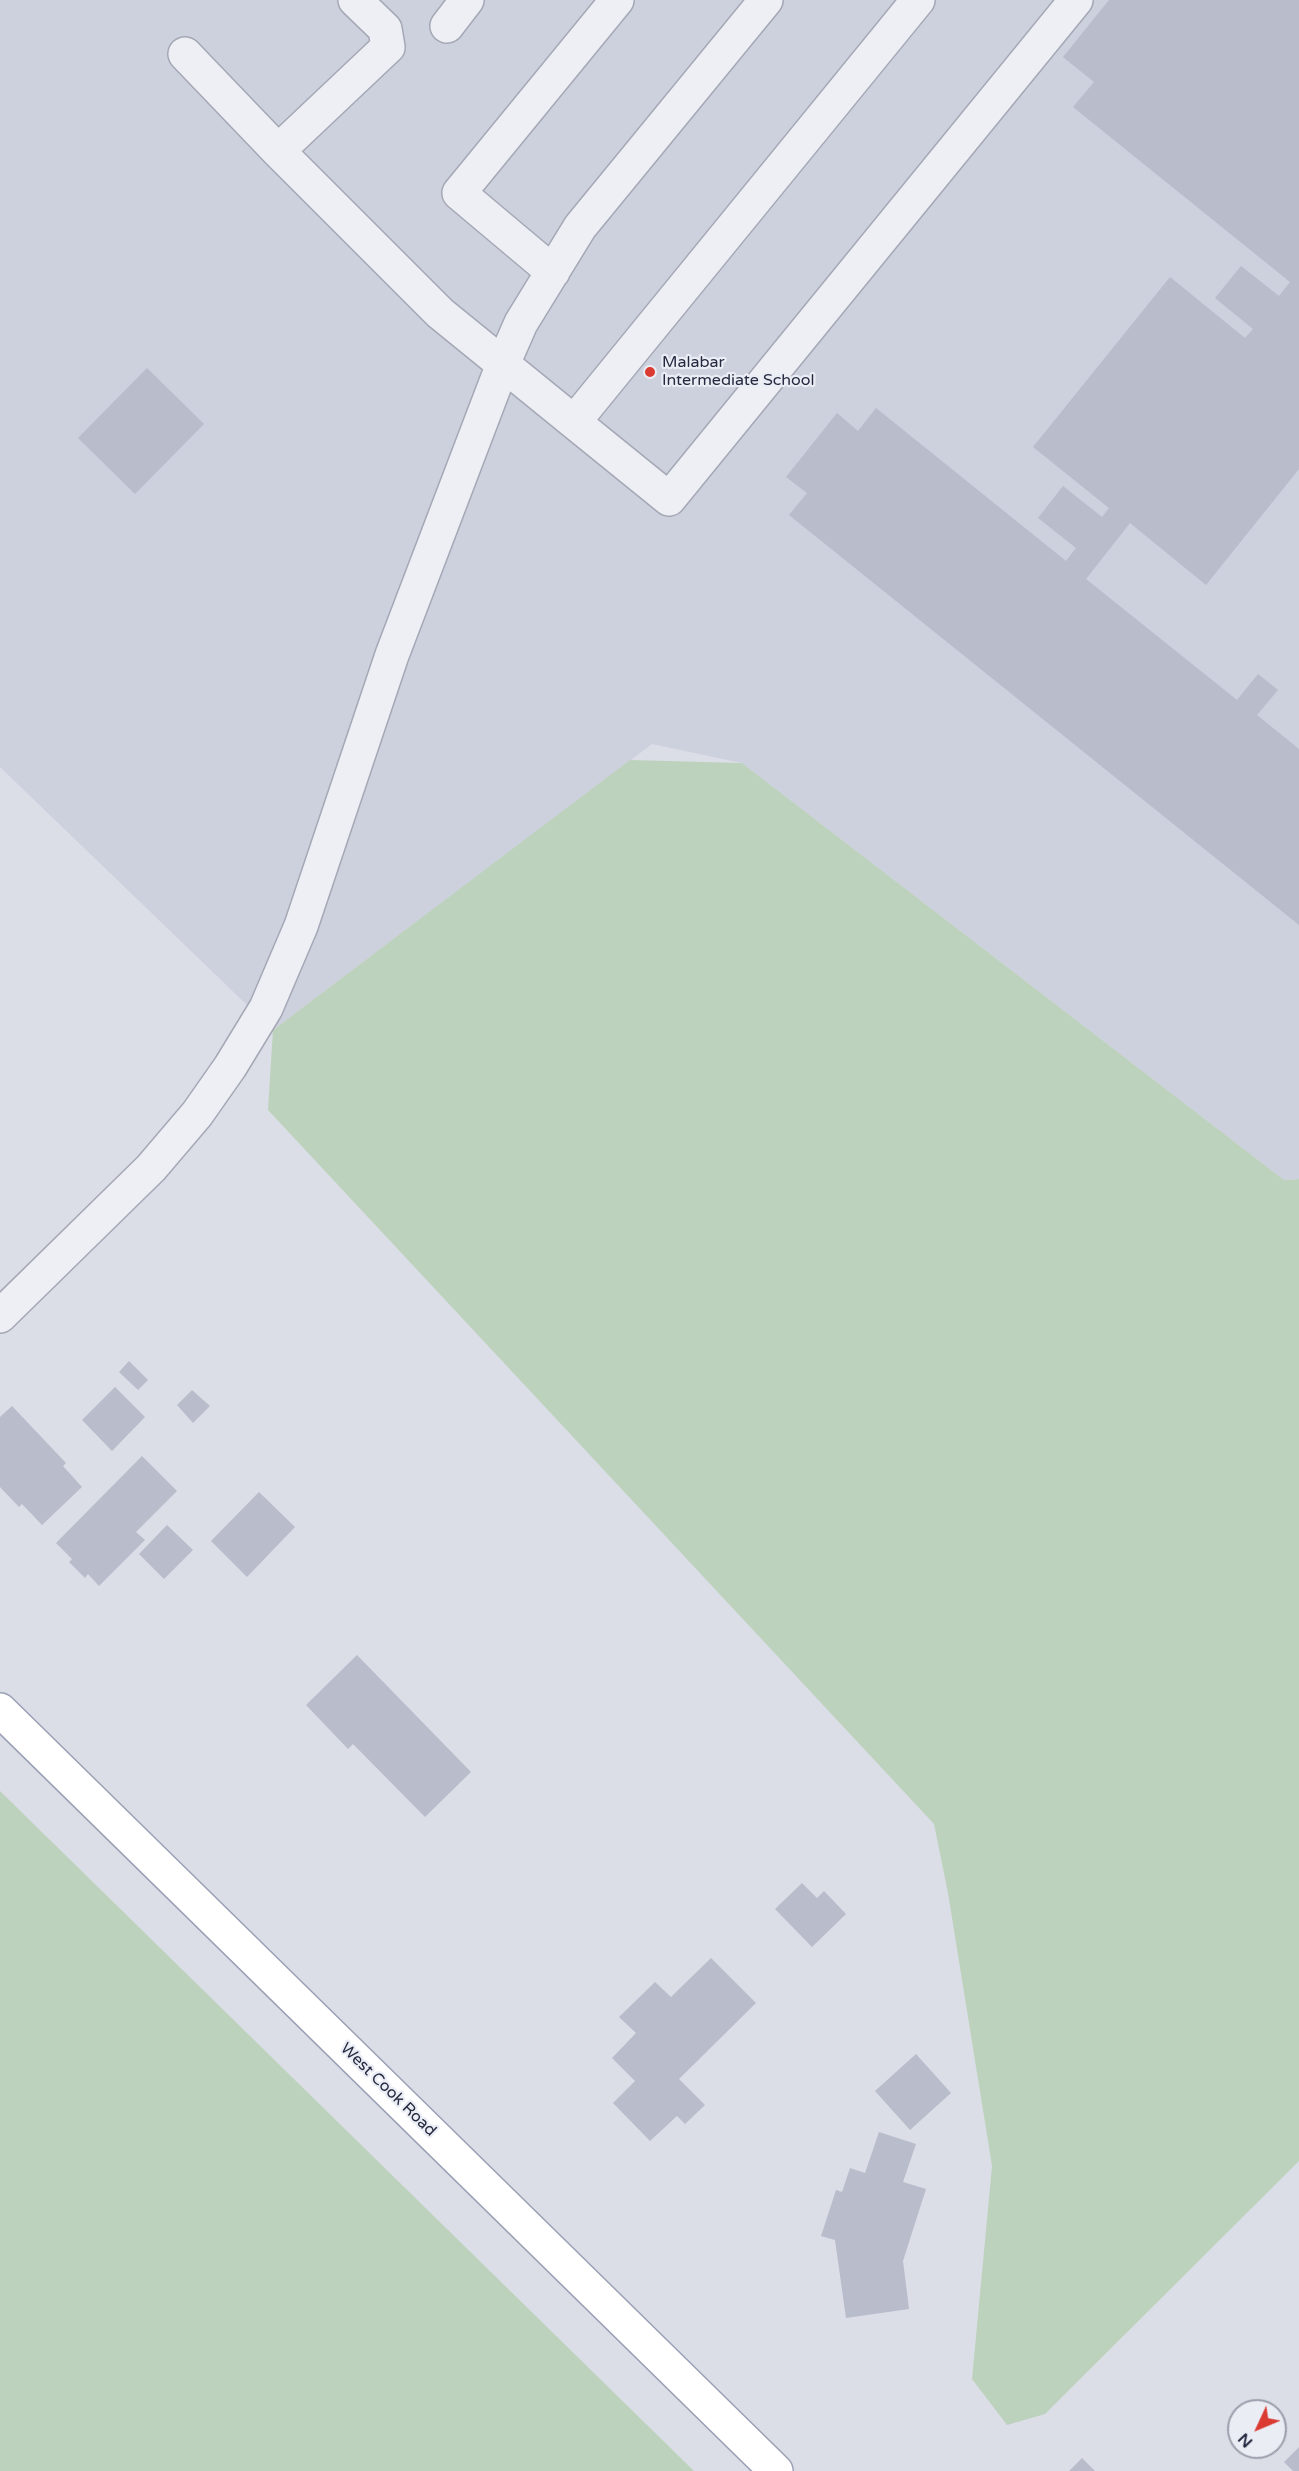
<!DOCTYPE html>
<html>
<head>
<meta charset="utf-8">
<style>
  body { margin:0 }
  #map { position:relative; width:1299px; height:2471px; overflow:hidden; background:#dbdee7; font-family:"Varela Round",sans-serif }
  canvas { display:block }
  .north { position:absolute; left:1227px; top:2399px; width:60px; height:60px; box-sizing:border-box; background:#ebedf5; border:2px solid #9b9fac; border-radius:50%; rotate:226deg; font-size:16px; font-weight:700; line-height:24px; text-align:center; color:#24293f }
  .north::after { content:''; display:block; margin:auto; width:21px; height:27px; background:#da3a32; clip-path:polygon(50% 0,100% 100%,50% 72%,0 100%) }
</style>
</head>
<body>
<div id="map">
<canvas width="1299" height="2471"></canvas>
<div class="north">N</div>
</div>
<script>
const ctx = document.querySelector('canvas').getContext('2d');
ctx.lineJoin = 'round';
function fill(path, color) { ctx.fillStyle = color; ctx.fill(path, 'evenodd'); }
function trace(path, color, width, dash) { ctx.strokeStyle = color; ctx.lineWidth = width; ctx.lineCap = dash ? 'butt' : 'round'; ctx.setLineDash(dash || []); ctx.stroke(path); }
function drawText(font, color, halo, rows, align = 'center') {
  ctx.font = font + ' "Varela Round",sans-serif'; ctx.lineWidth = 4.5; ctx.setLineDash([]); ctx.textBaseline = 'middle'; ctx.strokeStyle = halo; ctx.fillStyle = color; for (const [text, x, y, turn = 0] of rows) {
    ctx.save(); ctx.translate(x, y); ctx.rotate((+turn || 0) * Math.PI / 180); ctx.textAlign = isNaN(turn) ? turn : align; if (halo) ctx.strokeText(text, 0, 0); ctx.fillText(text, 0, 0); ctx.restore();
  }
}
fill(new Path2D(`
  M0,0h1299v1179l-15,1 -542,-417 -90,-19 -379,286 -273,-263z`), '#cdd0dd');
fill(new Path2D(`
  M630,760l112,3 542,417 15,-1v982l-254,253 -38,11 -35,-46 20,-213 -44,-273 -14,-69 -666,-714 5,-80z
  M0,1791l694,680h-694z`), '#bdd2bc');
fill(new Path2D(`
  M1109,0h190v469l-93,116 -76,-62 -44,56 151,121 21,-26 20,16 -21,25 42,34v176l-510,-410 18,-22 -21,-16 51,-64 21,18 18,-23 190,153 10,-13 -38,-30 25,-32 39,31 7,-9 -76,-61 137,-170 75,61 8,-9 -38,-31 26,-32 38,30 11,-14 -217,-175 21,-25 -31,-25z
  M147,368l57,56 -69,70 -57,-56z
  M129,1361l19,19 -10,10 -19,-18z
  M115,1387l30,30 -33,34 -30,-31z
  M192,1390l18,16 -17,17 -16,-18z
  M12,1406l54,57 -3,3 19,21 -40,38 -20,-21 -3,3 -19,-20v-70z
  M142,1456l35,35 -41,41 9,8 -46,46 -11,-12 -3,4 -16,-16 3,-3 -16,-16z
  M259,1492l36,35 -48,50 -36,-36z
  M167,1525l26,25 -29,29 -25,-25z
  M357,1655l114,117 -46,45 -72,-73 -5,5 -42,-44z
  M802,1883l15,15 7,-7 22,23 -34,33 -37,-38z
  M711,1958l45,45 -77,76 26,26 -20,19 -8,-8 -27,25 -37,-38 22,-22 -23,-23 24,-25 -17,-16 36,-35 16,15z
  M916,2054l35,39 -41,37 -35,-39z
  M879,2132l37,12 -13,38 23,7 -23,72 6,48 -63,9 -11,-78 -14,-4 15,-46 6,2 8,-24 15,5z
  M1299,2447v24h-6l-9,-9z
  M1082,2458l13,13h-26z`), '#b8bccb');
const minor = new Path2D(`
  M447,26l20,-26
  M185,54l93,97 110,-104 -3,-18 -30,-29
  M278,151l162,162 134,109 344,-422
  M553,272l-94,-79 158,-193
  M574,422l95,77 407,-499
  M0,1316l151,-148 46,-54 33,-47 36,-59 35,-82 91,-271 111,-291 18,-41 59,-96 186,-227`);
const major = new Path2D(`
  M0,1710l776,761`);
trace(minor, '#a4a8b5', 36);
trace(major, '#9a9fb4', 36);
trace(minor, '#eeeff5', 33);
trace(major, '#fff', 33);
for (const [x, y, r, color] of [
  [650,372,6,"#da3a32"]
]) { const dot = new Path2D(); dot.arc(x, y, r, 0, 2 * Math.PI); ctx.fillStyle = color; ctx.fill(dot); trace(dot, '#ebedf5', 2); }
drawText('16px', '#24293f', '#ebedf5', [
  ["Malabar",662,363],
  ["Intermediate School",662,381]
], 'left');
drawText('16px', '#24293f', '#ebedf5', [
  ["West Cook Road",388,2090,44]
]);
</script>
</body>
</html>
